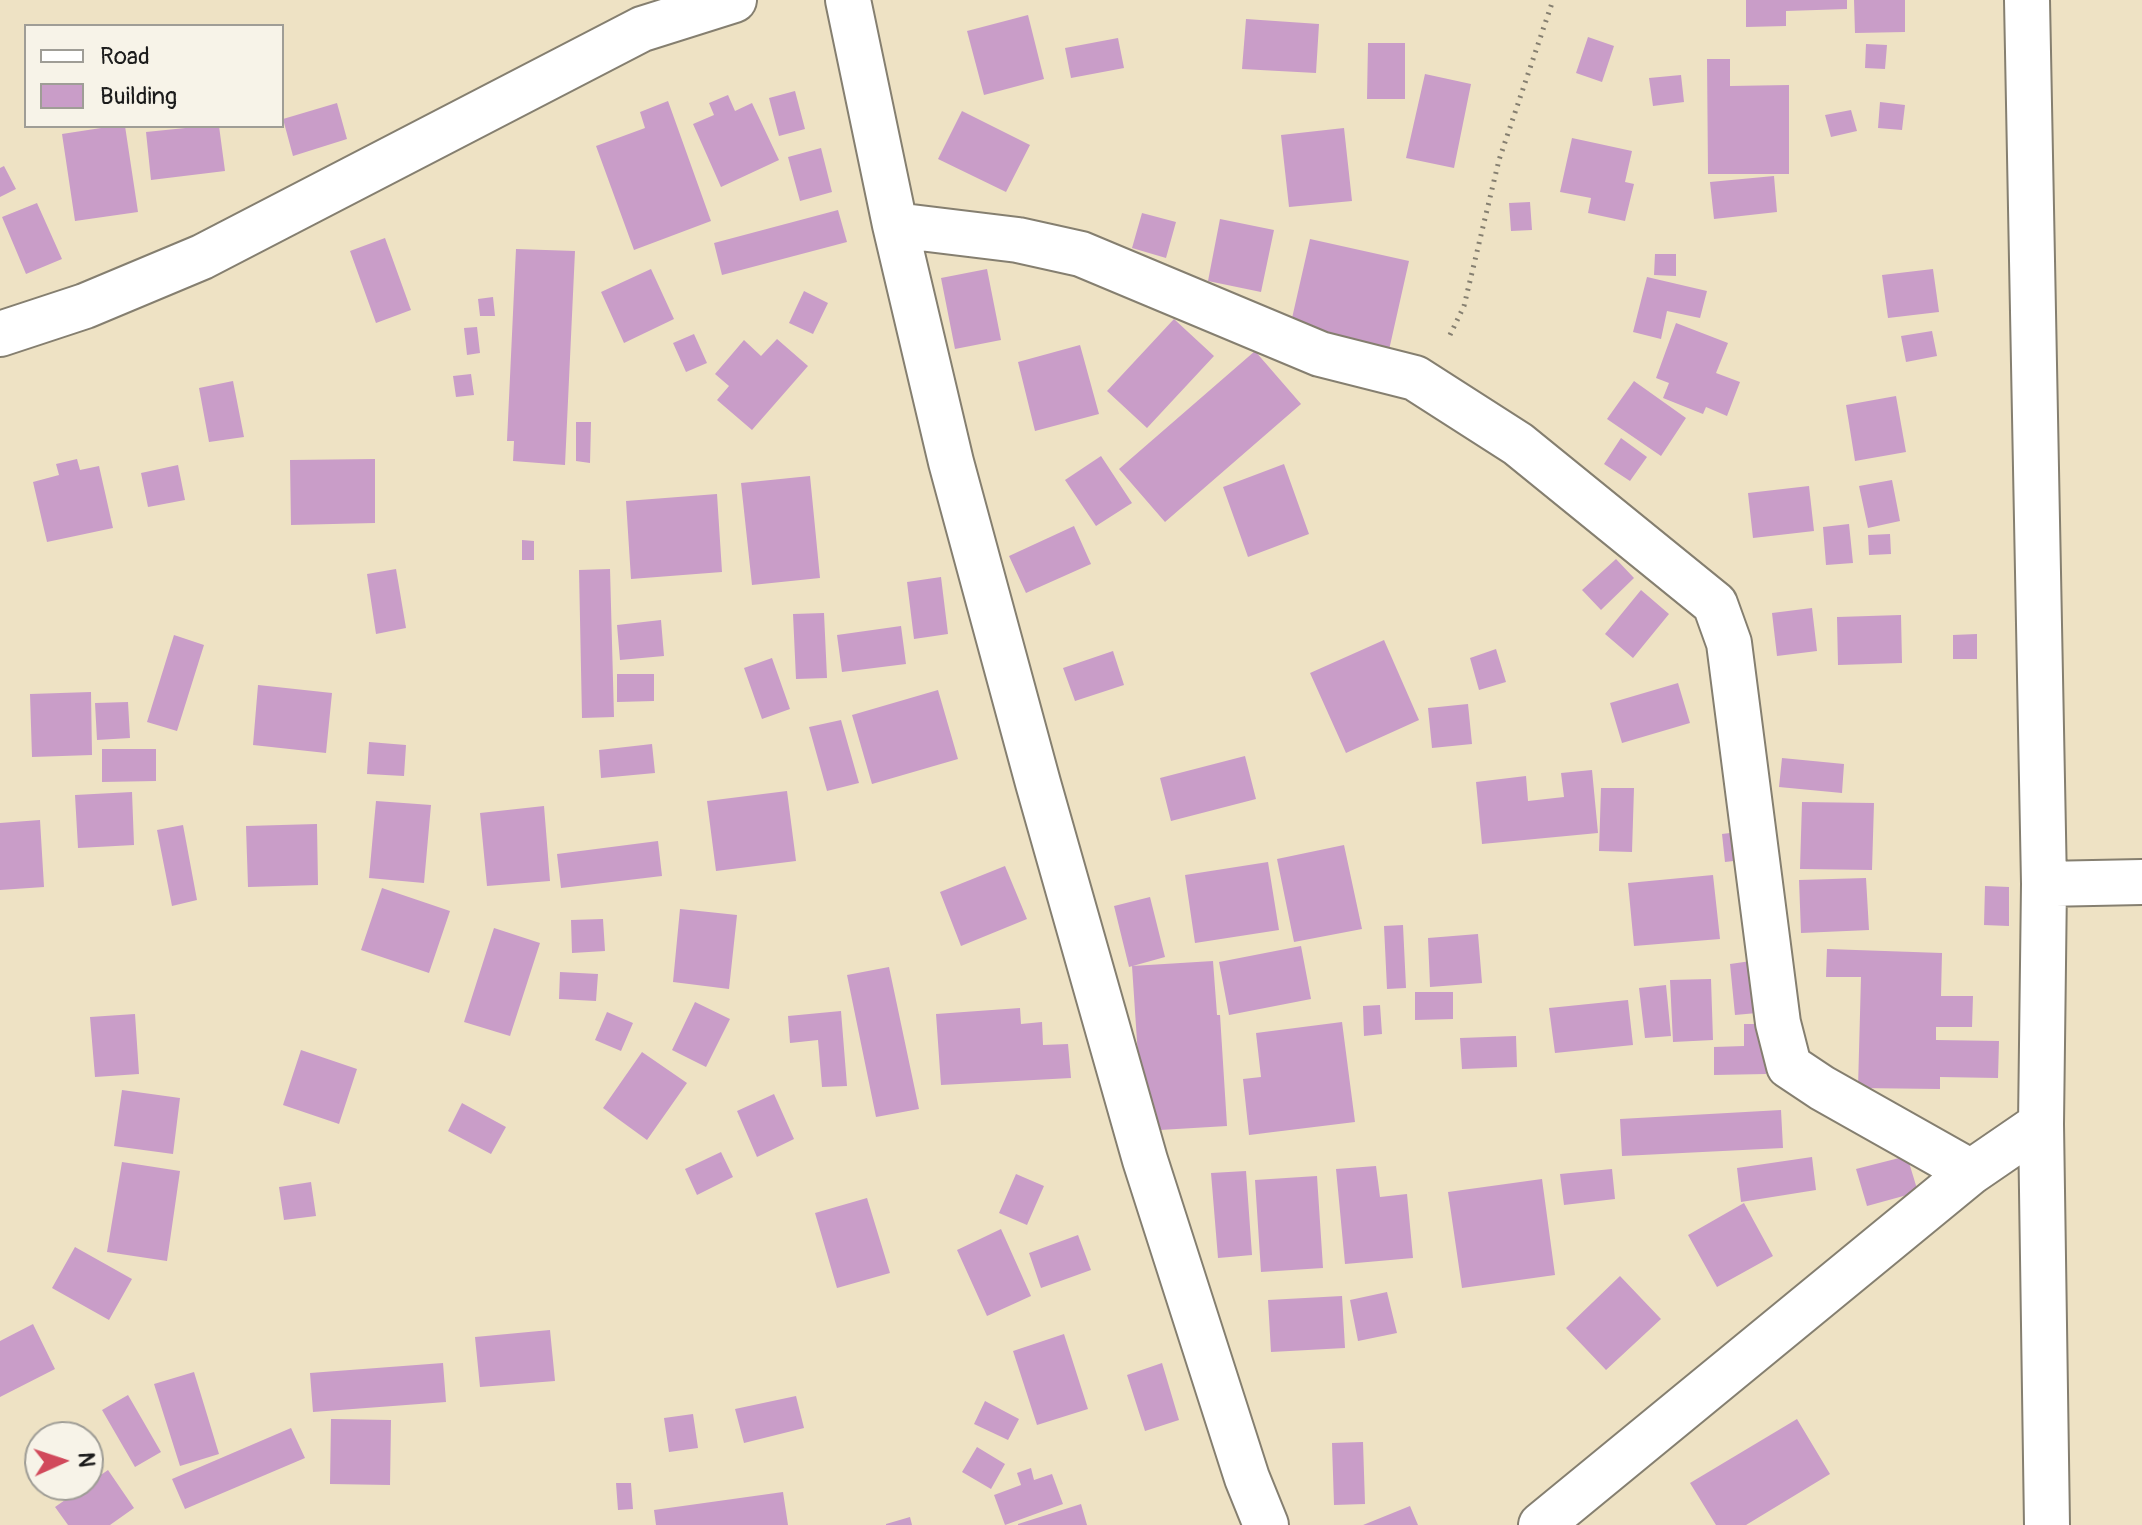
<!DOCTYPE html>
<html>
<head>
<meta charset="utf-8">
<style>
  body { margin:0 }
  #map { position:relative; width:2142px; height:1525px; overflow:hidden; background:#eee2c4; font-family:Pangolin,sans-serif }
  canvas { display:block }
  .legend { position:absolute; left:24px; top:24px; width:260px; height:104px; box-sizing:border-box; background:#f7f3e8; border:2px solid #9f9d96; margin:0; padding:10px 14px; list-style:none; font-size:24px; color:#1c1c1c }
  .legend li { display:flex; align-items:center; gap:16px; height:40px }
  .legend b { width:40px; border:2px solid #9f9d96 }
  .north { position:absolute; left:24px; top:1421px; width:80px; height:80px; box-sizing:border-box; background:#f7f3e8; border:2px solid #9f9d96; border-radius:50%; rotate:87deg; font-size:22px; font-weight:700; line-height:32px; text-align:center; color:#1c1c1c }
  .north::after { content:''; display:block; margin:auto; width:28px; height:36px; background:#d1495b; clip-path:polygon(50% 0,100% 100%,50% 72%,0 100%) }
</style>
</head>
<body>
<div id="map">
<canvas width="2142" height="1525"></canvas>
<ul class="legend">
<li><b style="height:10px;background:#fff"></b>Road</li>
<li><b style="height:22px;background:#c99dc8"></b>Building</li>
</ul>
<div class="north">N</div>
</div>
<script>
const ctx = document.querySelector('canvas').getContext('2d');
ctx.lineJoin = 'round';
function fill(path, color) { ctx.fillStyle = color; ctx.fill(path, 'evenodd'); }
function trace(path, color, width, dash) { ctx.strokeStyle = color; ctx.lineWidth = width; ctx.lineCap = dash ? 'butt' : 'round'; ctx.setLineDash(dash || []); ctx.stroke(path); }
fill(new Path2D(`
  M1746,0h101v9l-61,2v15l-40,1z
  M1854,0h51v32l-50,1z
  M1028,15l16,64 -60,16 -17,-64z
  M1246,19l73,5 -3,49 -74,-4z
  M1588,37l26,9 -12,36 -26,-9z
  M1118,38l6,30 -53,10 -6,-30z
  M1368,43h37v56h-38z
  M1866,44l21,1 -2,24 -20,-1z
  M1707,59h23v27l59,-1v89h-81z
  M1425,74l46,10 -17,84 -48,-10z
  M1681,75l3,27 -31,4 -4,-28z
  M795,91l10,38 -26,7 -10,-38z
  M728,95l7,16 17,-8 27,57 -58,27 -28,-63 21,-9 -5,-12z
  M668,101l43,120 -77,29 -38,-104 49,-18 -5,-16z
  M1880,102l25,3 -3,25 -24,-2z
  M337,103l10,36 -54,17 -10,-37z
  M1851,110l6,21 -26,6 -6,-22z
  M962,111l68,34 -24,47 -68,-33z
  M114,126h11l13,86 -63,9 -13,-87z
  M205,126h14l6,45 -74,9 -5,-48z
  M1344,128l8,73 -63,6 -8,-72z
  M1572,138l60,13 -7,31 9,2 -9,37 -37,-8 3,-15 -31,-6z
  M821,148l11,44 -32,9 -12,-44z
  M4,166l12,23 -16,8v-29z
  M1774,176l3,36 -63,7 -4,-37z
  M1530,202l2,28 -21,1 -2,-28z
  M37,203l25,56 -36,15 -24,-57z
  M838,210l9,32 -125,33 -8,-32z
  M1142,213l34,9 -10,36 -34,-10z
  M1220,219l54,11 -13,62 -53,-11z
  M385,238l26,72 -35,13 -26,-72z
  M1310,239l99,22 -20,89 -99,-23z
  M516,249l59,2 -10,214 -52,-4 1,-20h-7z
  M1655,254h21v22l-22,-1z
  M651,269l23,50 -50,24 -23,-51z
  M987,269l14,71 -46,9 -14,-71z
  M1933,269l6,43 -51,6 -6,-43z
  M1647,277l60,14 -7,27 -33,-7 -6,28 -28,-7z
  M804,291l24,12 -15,31 -24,-11z
  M493,297l2,19h-15l-2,-17z
  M1174,319l40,37 -67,72 -40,-37z
  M1676,323l52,20 -12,30 24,9 -13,34 -21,-9 -3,7 -40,-16 6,-15 -13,-5z
  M477,327l3,26 -13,2 -3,-27z
  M1932,331l5,25 -31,6 -5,-26z
  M694,334l13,29 -21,9 -13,-29z
  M777,339l31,27 -56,64 -35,-30 12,-14 -14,-12 29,-34 17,16z
  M1080,345l19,69 -64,17 -17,-69z
  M1255,351l46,53 -136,118 -46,-53z
  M471,374l3,21 -18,2 -3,-21z
  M233,381l11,56 -35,5 -10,-54z
  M1634,381l52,37 -25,38 -54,-37z
  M1896,396l10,56 -51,9 -9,-56z
  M576,422h15l-1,41 -14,-2z
  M1621,438l26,19 -17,24 -26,-17z
  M1101,456l31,47 -36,23 -31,-46z
  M77,459l3,11 19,-4 14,62 -66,14 -14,-60 26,-7 -3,-11z
  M375,459v64l-84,2 -1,-65z
  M1284,464l25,70 -61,23 -25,-70z
  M178,465l7,35 -37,7 -7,-34z
  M810,476l10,102 -68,7 -11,-102z
  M1892,480l8,41 -32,7 -9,-42z
  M1809,486l5,45 -61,7 -5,-45z
  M717,494l5,78 -91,7 -5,-78z
  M1849,524l4,39 -27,2 -3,-38z
  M1074,526l17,38 -65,29 -17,-37z
  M1890,534l1,20 -22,1 -1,-20z
  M522,540l12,1v19h-12z
  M1616,559l18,19 -33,32 -19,-20z
  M396,569l10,59 -30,6 -9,-60z
  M610,569l4,148 -32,1 -3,-148z
  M941,577l7,57 -34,5 -7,-57z
  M1641,590l28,24 -36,44 -28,-24z
  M1812,608l5,43 -40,5 -5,-43z
  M824,613l3,65 -31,1 -3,-65z
  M1901,615l1,48 -64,2 -1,-48z
  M661,620l3,36 -44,4 -3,-35z
  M901,626l5,38 -64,8 -5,-37z
  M1977,634v25h-24v-24z
  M174,635l30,10 -27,86 -30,-9z
  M1384,640l35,80 -73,33 -36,-80z
  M1496,649l10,33 -27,8 -9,-32z
  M1113,651l11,34 -49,16 -12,-33z
  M772,658l18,51 -28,10 -18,-51z
  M617,674h37v27l-37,1z
  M1678,683l12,40 -68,20 -12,-40z
  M258,685l74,8 -6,60 -73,-8z
  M938,690l20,69 -86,25 -20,-69z
  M91,692l1,63 -60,2 -2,-63z
  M128,702l2,36 -33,2 -2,-37z
  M1468,704l4,40 -40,4 -4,-40z
  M841,720l18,63 -32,8 -18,-64z
  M369,742l37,3 -2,31 -37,-2z
  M652,744l3,29 -54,5 -2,-28z
  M102,749h54v32l-54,1z
  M1245,756l11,43 -85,22 -11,-43z
  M1782,758l62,6 -2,29 -63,-6z
  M1592,770l6,63 -116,11 -6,-62 50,-6 2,25 36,-4 -3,-24z
  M1601,788h33l-2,64 -33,-1z
  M787,791l9,70 -80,10 -9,-70z
  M132,792l2,53 -56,3 -3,-53z
  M376,801l55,4 -7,78 -55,-5z
  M1802,802l72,1 -2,67 -72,-1z
  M544,806l6,75 -63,5 -7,-73z
  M40,820l4,67 -44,3v-67z
  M317,824l1,61 -70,2 -2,-61z
  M183,825l14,75 -25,6 -15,-76z
  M1738,832l4,28 -17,2 -3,-28z
  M658,841l4,35 -101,12 -4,-34z
  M1344,845l18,84 -68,13 -17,-83z
  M1268,862l11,68 -84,13 -10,-68z
  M1005,866l22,53 -66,27 -21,-54z
  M1713,875l7,64 -86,7 -6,-63z
  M1866,878l3,52 -68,3 -2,-53z
  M1985,886l24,1v39l-25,-1z
  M382,888l68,23 -21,62 -68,-23z
  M1150,897l15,60 -36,10 -15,-61z
  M680,909l57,6 -8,74 -56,-7z
  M603,919l2,32 -33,2 -1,-33z
  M1403,925l3,63 -19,1 -3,-63z
  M494,928l46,15 -30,93 -46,-14z
  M1478,934l4,49 -52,4 -2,-49z
  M1301,946l10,53 -82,16 -10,-53z
  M1827,949l115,4 -1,43h32l-1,31h-36v13l63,1 -1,37 -58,-1v12l-82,-1 3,-111h-35z
  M1213,961l4,54h3l7,111 -84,5 -11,-165z
  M1751,961l6,52 -22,2 -5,-51z
  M889,967l30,142 -43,8 -29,-142z
  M560,972l38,2 -2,27 -37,-2z
  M1711,979l2,61 -40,2 -3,-62z
  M1666,985l5,51 -26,2 -6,-50z
  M1415,992h38v27l-38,1z
  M1628,1000l5,45 -78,8 -6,-45z
  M695,1002l35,17 -24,48 -34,-17z
  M1380,1005l2,29 -18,2 -1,-30z
  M1020,1008l1,16 21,-2 1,23 25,-1 3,34 -130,7 -5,-71z
  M841,1011l6,75 -25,1 -4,-47 -28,3 -2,-27z
  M607,1012l26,11 -12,28 -26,-11z
  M135,1014l4,60 -44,3 -5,-60z
  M1342,1022l13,100 -106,13 -6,-56 18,-2 -5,-44z
  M1744,1024h21l1,50 -52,1v-28l30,-1z
  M1516,1036l1,31 -55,2 -2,-31z
  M301,1050l56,19 -18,55 -56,-19z
  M642,1052l45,31 -40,57 -44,-32z
  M122,1090l58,8 -7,56 -59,-8z
  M774,1094l20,45 -37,18 -20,-46z
  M462,1103l44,24 -15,27 -43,-23z
  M1781,1110l2,38 -161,8 -2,-37z
  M721,1152l12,25 -36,18 -12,-26z
  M1907,1156l11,36 -51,14 -11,-37z
  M1812,1157l4,33 -75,12 -4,-34z
  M122,1162l58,9 -13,90 -60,-9z
  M1376,1166l4,31 27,-3 6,64 -68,6 -9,-95z
  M1612,1169l3,30 -51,6 -4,-31z
  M1246,1171l6,84 -34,3 -7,-85z
  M1016,1174l28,12 -17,39 -28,-12z
  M1317,1176l6,92 -62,4 -6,-92z
  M1542,1179l13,96 -93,13 -14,-96z
  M311,1182l5,34 -32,4 -5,-33z
  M867,1198l23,75 -53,15 -22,-75z
  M1744,1203l29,53 -56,31 -29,-52z
  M1001,1229l30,67 -44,20 -30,-66z
  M1078,1235l13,35 -50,18 -12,-35z
  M75,1247l57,32 -23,41 -57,-32z
  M1620,1276l41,43 -55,51 -40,-42z
  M1387,1292l10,41 -39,8 -8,-41z
  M1342,1296l3,52 -74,4 -3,-52z
  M33,1324l22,45 -55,28v-56z
  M550,1330l5,51 -75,6 -5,-50z
  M1064,1334l24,75 -51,16 -24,-74z
  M443,1363l3,39 -133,10 -3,-39z
  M1162,1363l17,57 -34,11 -18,-56z
  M194,1372l25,82 -39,12 -26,-82z
  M128,1395l33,57 -26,15 -33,-57z
  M796,1396l8,32 -60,15 -9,-34z
  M985,1401l34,18 -11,21 -34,-16z
  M693,1414l5,34 -29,4 -5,-34z
  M331,1419l60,1 -1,65 -60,-1z
  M1797,1419l33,55 -84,51h-30l-26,-42z
  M291,1428l14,30 -120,51 -13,-30z
  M1363,1442l2,62 -31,1 -2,-62z
  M977,1447l28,17 -14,25 -29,-17z
  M1031,1468l3,12 18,-6 11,30 -58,21 -11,-30 27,-10 -4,-12z
  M108,1470l26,38 -24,17h-42l-13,-18z
  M616,1483h15l2,26 -15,1z
  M783,1492l5,33h-132l-2,-15z
  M1081,1504l6,21h-69v-1z
  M1410,1506l8,19h-55z
  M910,1517l2,8h-26v-1z`), '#c99dc8');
const minor = new Path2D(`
  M848,0l47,225 56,237 87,321 107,377 102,318 19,47
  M2027,0l17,884 -3,240 6,401
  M895,225l123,15 63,14 239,100 95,24 103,66 197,160 14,39 49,380 11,43 33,22 149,84
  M0,334l85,-28 117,-49 440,-228 92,-29
  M2044,884l98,-2
  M1541,1525l430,-353 70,-48`);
trace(minor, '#857f70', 48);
trace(new Path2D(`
  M1450,335l14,-29 35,-146 54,-160`), '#857f70', 5, [2, 6]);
trace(minor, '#fff', 44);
</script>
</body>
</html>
